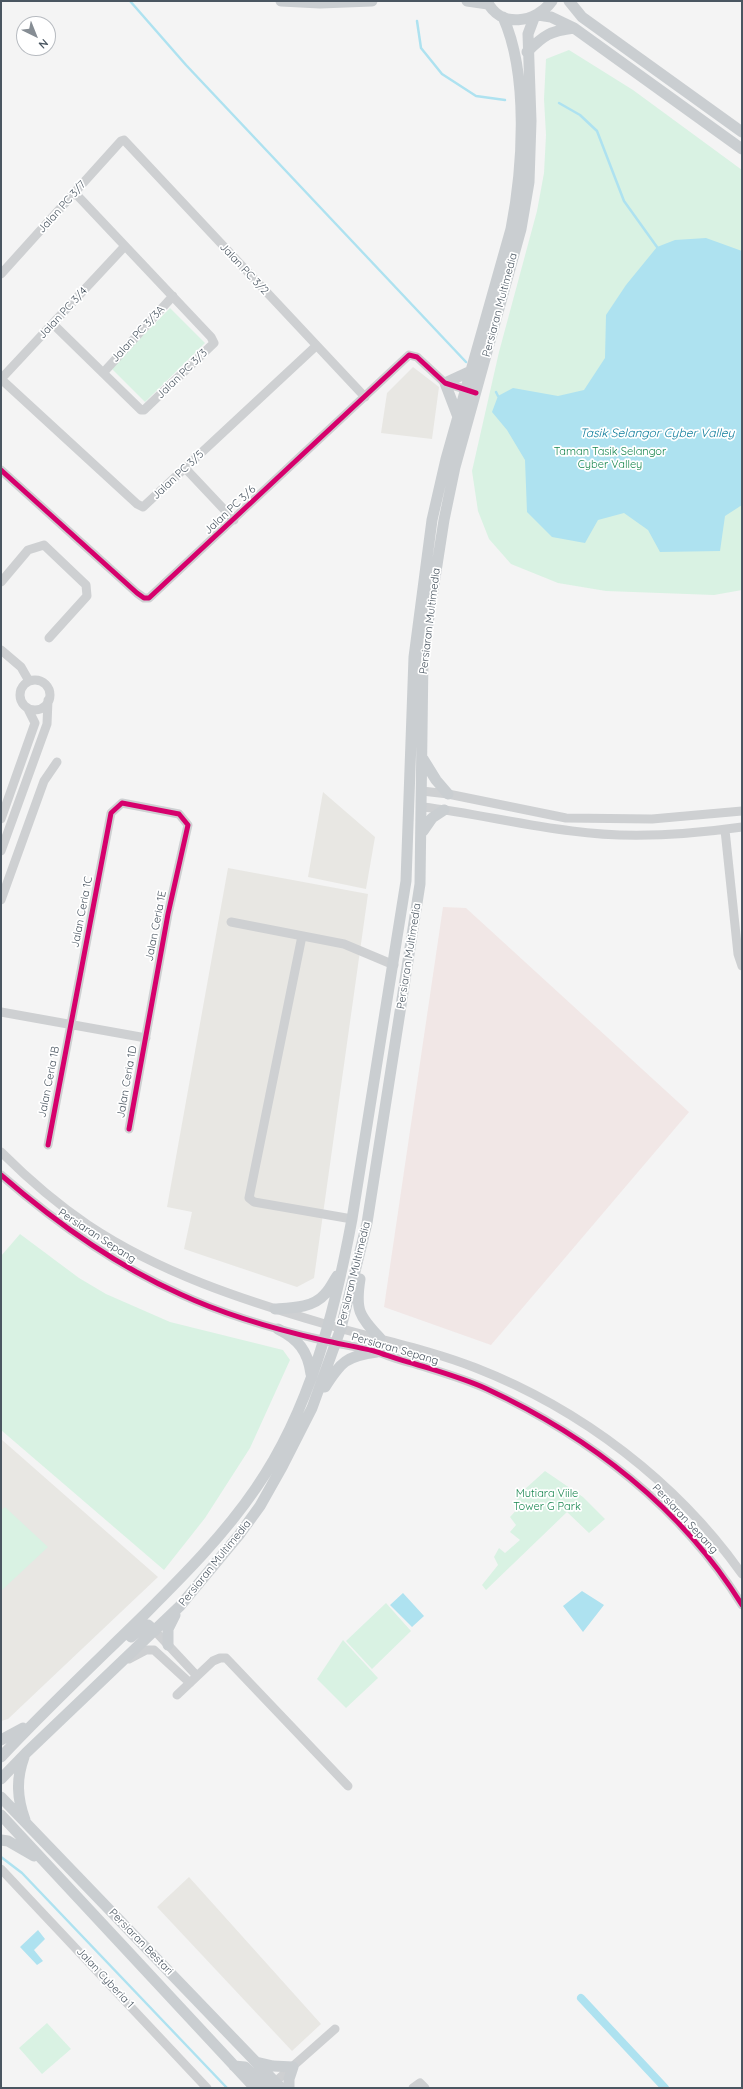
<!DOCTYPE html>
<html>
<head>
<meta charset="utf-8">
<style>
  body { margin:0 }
  #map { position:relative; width:743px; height:2089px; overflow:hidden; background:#f4f4f4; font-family:Quicksand,sans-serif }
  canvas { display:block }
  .frame { position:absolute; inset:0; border:2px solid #4a5661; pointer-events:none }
  .north { position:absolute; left:16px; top:16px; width:40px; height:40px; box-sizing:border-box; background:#fff; border:1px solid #b7bbc0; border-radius:50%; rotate:137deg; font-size:11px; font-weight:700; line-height:16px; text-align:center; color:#4a5661 }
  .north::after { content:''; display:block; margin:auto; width:14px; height:18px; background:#868d94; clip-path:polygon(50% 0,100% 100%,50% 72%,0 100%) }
</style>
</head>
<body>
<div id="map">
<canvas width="743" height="2089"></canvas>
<div class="frame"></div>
<div class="north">N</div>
</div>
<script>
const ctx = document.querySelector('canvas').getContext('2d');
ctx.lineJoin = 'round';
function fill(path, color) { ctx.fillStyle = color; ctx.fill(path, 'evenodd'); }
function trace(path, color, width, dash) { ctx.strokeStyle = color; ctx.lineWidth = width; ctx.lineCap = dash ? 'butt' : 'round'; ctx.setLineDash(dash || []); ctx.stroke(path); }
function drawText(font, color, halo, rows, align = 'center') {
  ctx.font = font + ' Quicksand,sans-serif'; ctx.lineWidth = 3.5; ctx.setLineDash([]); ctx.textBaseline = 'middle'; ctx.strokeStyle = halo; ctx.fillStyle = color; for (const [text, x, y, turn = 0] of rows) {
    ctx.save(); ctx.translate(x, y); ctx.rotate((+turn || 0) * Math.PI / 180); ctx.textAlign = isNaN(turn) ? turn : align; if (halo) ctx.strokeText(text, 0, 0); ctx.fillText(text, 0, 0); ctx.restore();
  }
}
fill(new Path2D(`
  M413,367l26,20 -7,52 -51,-6 6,-40z
  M323,792l52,45 -9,52 -58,-12z
  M228,868l140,26 -54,384 -17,9 -113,-38 8,-37 -25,-5z
  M1,1439l157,138 -150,142 -7,2z
  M189,1877l132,147 -29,27 -135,-144z`), '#e8e7e3');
fill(new Path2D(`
  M443,907l23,1 223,204 -198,233 -107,-38z`), '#f1e7e6');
fill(new Path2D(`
  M569,50l64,40 109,80v420l-28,5 -108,-4 -48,-8 -47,-19 -22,-25 -11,-28 -6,-40 27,-119 38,-141 7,-38 2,-38 -2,-36 2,-40z
  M170,308l35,35 -60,59 -34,-34z
  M20,1234l59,44 27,16 64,28 113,28 7,10 -40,88 -45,70 -41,52 -163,-140v-174z
  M545,1471l38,26 22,22 -16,14 -22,-21 -81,78 -4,-5 16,-20 -4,-8 5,-9 6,5 15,-13 -10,-8 6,-7 -6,-8 12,-13 -7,-6z
  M5,1507l43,40 -47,44v-81z
  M386,1603l25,28 -39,38 -26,-28z
  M343,1640l35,38 -32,30 -29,-29z
  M47,2023l24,26 -29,25 -23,-26z`), '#d9f2e3');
fill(new Path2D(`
  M706,238l36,13v254l-17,11 -5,35 -60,1 -12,-22 -24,-17 -26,7 -13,23 -33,-6 -25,-25 -2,-52 -18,-30 -15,-18 6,-16 15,-8 45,8 26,-6 21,-32 1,-43 20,-30 31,-38 18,-7z
  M582,1591l22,14 -21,27 -20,-26z
  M403,1593l21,23 -12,11 -22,-22z
  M38,1930l7,9 -11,11 9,11 -6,4 -17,-18z`), '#aee2f0');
trace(new Path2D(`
  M130,1l56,64 280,297
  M417,21l4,27 21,26 34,22 29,4
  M559,103l21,12 17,16 27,70 33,46
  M496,392l2,4
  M1,1857l21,16 205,215`), '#aee2f0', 2.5);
trace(new Path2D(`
  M581,1998l84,90`), '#aee2f0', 8);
trace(new Path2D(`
  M1,274l120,-133 3,-1 241,257
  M53,324l88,86h3l70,-67 -3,-6 -136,-144
  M103,373l70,-77
  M1,379l136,125 6,3 173,-161
  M1,379l124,-133
  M185,468l49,52
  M1,470l136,123 7,5h5l260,-243 8,2 28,26 26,8
  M1,582l27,-32 16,-5 42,40 1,11 -38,42
  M1,650l20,17 8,14
  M20 695a15 15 0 1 1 30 0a15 15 0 1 1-30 0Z
  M422,791l26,3 118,24 86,1 90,-8
  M423,807c50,6 99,18 149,24 57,8 114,4 170,-4
  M1,819l34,-96 -7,-14
  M725,830l13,124 4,12
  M1,851l46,-127 1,-24
  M1,900l43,-119 13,-19
  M231,922l113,22 50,21
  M302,936l-53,262 5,4 98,17
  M1,1012l145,26
  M48,1145l63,-332 11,-10 57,11 9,11 -20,89 -39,215
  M1,1152c27,27 56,52 87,73 72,48 155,75 237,99 51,15 103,25 151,44 105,41 201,114 266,206
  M1,1175c55,48 112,89 179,119 45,21 94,35 142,46 18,4 35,7 52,11 13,4 25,9 38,12 25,8 51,15 75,26 103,48 195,119 255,216
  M155,1631l42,45
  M129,1659l17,-9h8l36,33
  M177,1695l36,-34 7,-3h6l122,128
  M1,1869l206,219
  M275,2082l60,-53
  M413,2088l7,-5 5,5`), '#ced0d2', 9);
trace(new Path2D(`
  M281,1l39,2 52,-2
  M467,1l21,3
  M487,1c13,28 49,22 65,0
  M569,1l13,16 160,115
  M538,15l13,2 23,11 168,121
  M527,52c17,-17 23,-21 47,-24
  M458,417l-13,-34 26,-12
  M423,759l13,21 12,14
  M423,831l9,-13 12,-8
  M360,1279c-5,31 -1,37 20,59
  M275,1309c17,-1 38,-1 50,-15 5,-5 8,-12 12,-18
  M278,1329c20,10 30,22 33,45
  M325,1387c16,-25 21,-31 52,-35
  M131,1637l13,-11 4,-1 7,6
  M168,1645v-16l7,-14
  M1,1740l22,-12
  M1,1757c46,-49 95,-95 143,-142 40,-40 80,-80 112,-127 54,-78 79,-177 96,-269l54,-338 8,-224 18,-137 14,-61 65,-230c12,-61 18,-154 -8,-212
  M24,1757c-8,22 -7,41 1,63
  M1,1779l25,-26 154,-147 59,-71 21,-29 22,-39 30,-59 29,-80 26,-105 53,-339 3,-227 3,-21 18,-116 11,-53 66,-238 8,-47 2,-61 -3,-87 6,-16
  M1,1797l280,291
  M1,1815l254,273
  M1,1840l7,1 26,15
  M256,2062l17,4 20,1 -4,12v9
  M234,2066l11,1 20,19 10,-4`), '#caced1', 11);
trace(new Path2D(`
  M1,470l136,123 7,5h5l260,-243 8,2 28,26 31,10
  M48,1145l63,-332 11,-10 57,11 9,11 -20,89 -39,215
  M1,1175c55,48 112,89 179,119 45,21 94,35 142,46 18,4 35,7 52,11 13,4 25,9 38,12 25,8 51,15 75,26 103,48 195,119 255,216`), '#d6006c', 5);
drawText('11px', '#4a5661', '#fff', [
  ["Jalan PC 3/7",62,207,-48],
  ["Jalan PC 3/2",244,269,47],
  ["Persiaran Multimedia",500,305,-75],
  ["Jalan PC 3/4",63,313,-47],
  ["Jalan PC 3/3A",138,334,-47],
  ["Jalan PC 3/3",182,374,-44],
  ["Jalan PC 3/5",178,475,-43],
  ["Jalan PC 3/6",230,510,-43],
  ["Persiaran Multimedia",430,621,-83],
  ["Jalan Ceria 1C",82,912,-79],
  ["Jalan Ceria 1E",156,926,-79],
  ["Persiaran Multimedia",409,956,-81],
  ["Jalan Ceria 1B",49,1082,-79],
  ["Jalan Ceria 1D",127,1082,-80],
  ["Persiaran Sepang",97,1236,33],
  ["Persiaran Multimedia",354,1274,-76],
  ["Persiaran Sepang",395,1349,16],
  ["Persiaran Sepang",685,1519,47],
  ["Persiaran Multimedia",215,1563,-51],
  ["Persiaran Bestari",141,1942,46],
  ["Jalan Cyberia 1",105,1978,47]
]);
drawText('11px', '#17864f', '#fff', [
  ["Taman Tasik Selangor",610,452],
  ["Cyber Valley",610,465],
  ["Mutiara Viile",547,1494],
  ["Tower G Park",547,1507]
]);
drawText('italic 12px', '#0c7c9b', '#fff', [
  ["Tasik Selangor Cyber Valley",657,433]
]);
</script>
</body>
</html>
